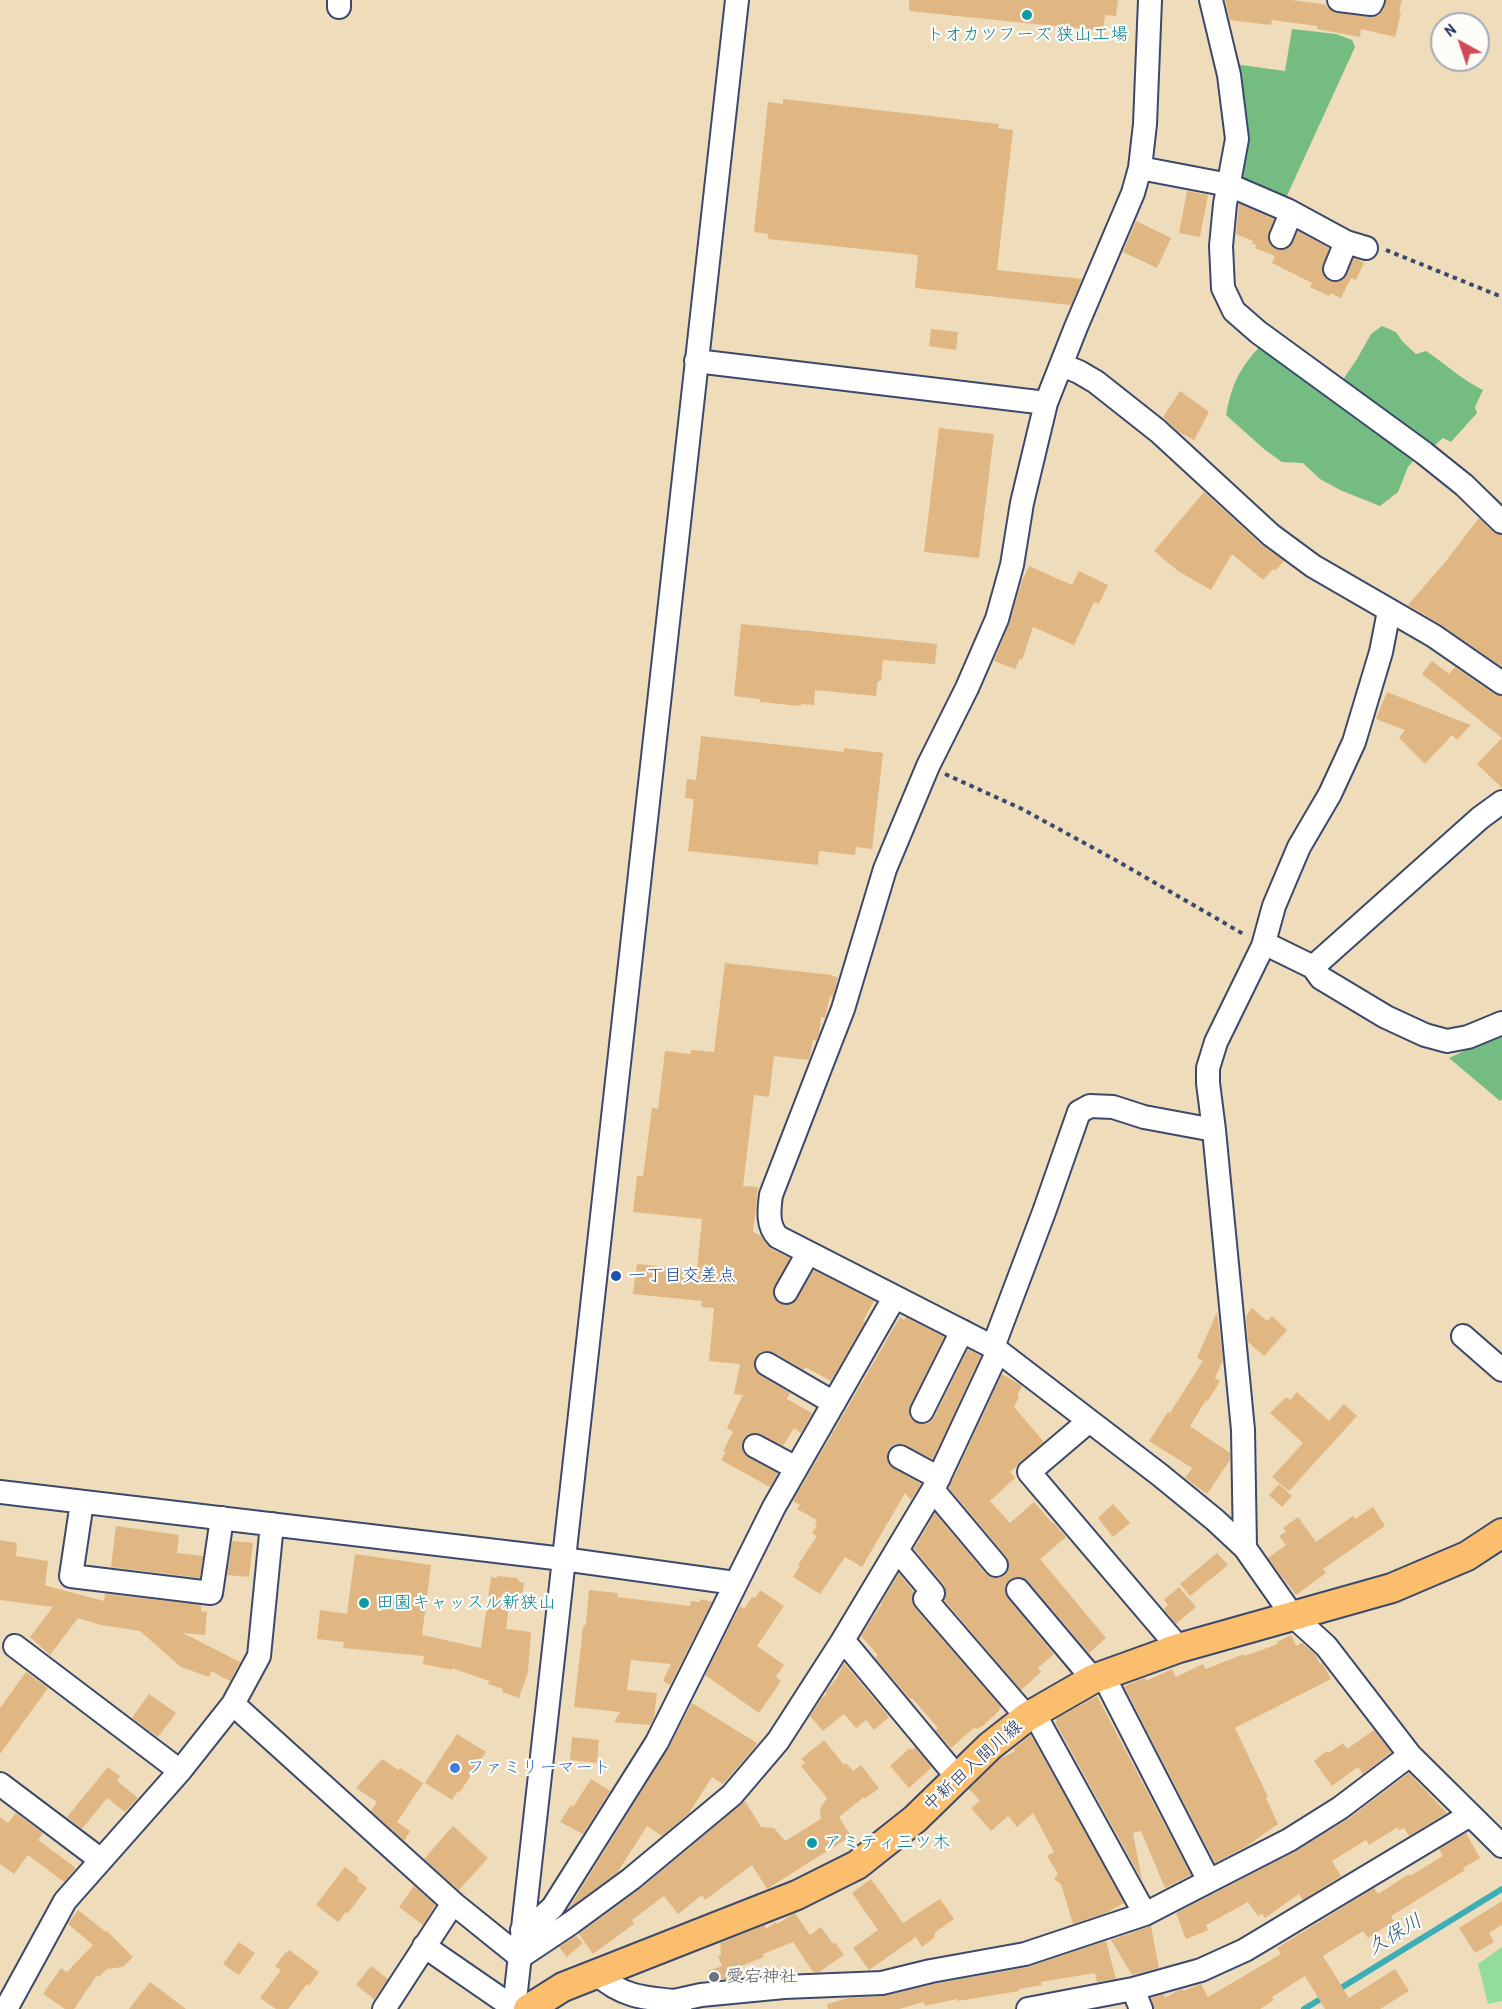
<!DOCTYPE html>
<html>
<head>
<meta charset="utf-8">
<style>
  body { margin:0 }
  #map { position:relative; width:1502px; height:2009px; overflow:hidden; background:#efdcbb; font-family:"Patrick Hand",sans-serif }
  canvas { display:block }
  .north { position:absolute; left:1430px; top:12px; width:60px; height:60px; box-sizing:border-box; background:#fdfcf7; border:2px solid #a3aaba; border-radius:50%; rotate:320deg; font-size:16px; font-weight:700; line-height:24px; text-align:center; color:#1b2f5e }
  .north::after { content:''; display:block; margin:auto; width:21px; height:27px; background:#d1495b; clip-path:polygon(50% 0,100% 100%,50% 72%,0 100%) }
</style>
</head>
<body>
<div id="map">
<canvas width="1502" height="2009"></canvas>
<div class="north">N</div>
</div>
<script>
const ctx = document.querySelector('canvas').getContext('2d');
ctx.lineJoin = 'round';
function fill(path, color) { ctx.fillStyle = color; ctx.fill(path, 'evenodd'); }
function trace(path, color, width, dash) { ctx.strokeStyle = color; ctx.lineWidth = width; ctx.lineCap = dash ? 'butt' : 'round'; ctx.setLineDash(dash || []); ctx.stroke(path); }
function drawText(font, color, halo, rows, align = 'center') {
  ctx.font = font + ' "Patrick Hand","Klee One",sans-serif'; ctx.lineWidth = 4.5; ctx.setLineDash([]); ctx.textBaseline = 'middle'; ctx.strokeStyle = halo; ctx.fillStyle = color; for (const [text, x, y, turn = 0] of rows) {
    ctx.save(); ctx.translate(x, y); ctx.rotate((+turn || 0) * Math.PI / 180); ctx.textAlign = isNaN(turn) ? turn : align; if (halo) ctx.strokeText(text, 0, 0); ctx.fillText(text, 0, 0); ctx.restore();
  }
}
fill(new Path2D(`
  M1502,1947v54l-14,3 -10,-40z`), '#91dd99');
fill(new Path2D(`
  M1292,29l44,5 16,6 3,7 -70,153 -47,-22 -4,-114 51,7z
  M1382,326l14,6 6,9 14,13 10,-3c20,13 36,29 57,39l-8,17 2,6 -26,29 -8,-4 -9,8 -10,2 -16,19 -10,25 -18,14 -40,-16 -20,-11 -17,-16 -21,-1 -18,-13 -38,-34c6,-32 14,-48 37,-72l71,50 23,-34 14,-25z
  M1502,1033v66l-2,2 -51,-43z`), '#74bc81');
trace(new Path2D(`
  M1336,1991l166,-102
  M1304,2009l20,-12`), '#3daeb6', 6);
fill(new Path2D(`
  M909,0h209l-2,16 -11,-1 -2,16 -194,-20z
  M1225,0h66l24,3 11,2 4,5 7,3 32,4 9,-2 5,-5 3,-10h16l-3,12 2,1 -6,24 -34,-8 -1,8 -43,-8v-3l-45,-6 -1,5 -41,-5z
  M783,99l216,25 -1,4 15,2 -16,140 85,9 -11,26 -156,-17 3,-33 -150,-16v-5l-14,-2 14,-130 15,2z
  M1187,191l21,4 -8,42 -21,-4z
  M1239,204l35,15 -6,19 2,7 5,4 7,1 8,-3 8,-16 31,17 -7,22 2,7 5,4 8,1 7,-3 10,-21 10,5 -8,17 -5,-2 -10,20 -11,-5 -1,3 -19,-9 2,-4 -40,-20 3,-7 -20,-8 2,-3 -5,-1 1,-3 -17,-7z
  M1136,221l35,17 -14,30 -34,-16z
  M931,329l27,3 -2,18 -27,-4z
  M1180,391l29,21 -15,28 -15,-8 -16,-15z
  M939,428l55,6 -15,124 -55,-6z
  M1204,492l58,53 22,16 -9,10 -2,-2 -10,11 -31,-26 -21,36 -33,-19 -24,-20z
  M1479,518l14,14 9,3v132l-60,-42 -34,-20 38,-44z
  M1029,566l43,19 7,-14 29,14 -9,19 -5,-2 -20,43 -41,-18 -11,33 -2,-2 -5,11 -21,-8 15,-37 13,-43z
  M741,624l196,20 -2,20 -52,-4 -2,21h-3l-2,15 -61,-6 -1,15 -13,-1v2l-41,-4v-3l-26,-3z
  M1432,661l17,13 6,-7 39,27 8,2v92l-25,-24 25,-26 -80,-64z
  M1387,692l68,27 16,6 -14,15 -5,-5 -27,29 -26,-26 6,-8 -29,-11z
  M701,736l143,16v-4l39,5 -11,96 -16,-2 -1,8 -36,-4 -1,14 -130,-14 6,-52 -9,-1 2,-19 9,1z
  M725,963l107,12v1l6,1 -5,20 -3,-1 -5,22 -4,-1 -2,17 -3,7 -3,-1 -4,20 -35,-4 -5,41 -15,-2 -11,91 15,1 -5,45 8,4 10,13 19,9 -17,34 1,6 5,5 7,2 7,-2 21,-33 60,31 -11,20 2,1 -34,59 -26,-14 -1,3 -31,-18 -7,-1 -5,1 -6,6 -1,7 1,5 5,5 30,18 -3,6 25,14 -11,20 -7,-5 -11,18 -28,-13 -7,1 -5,5 -1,8 2,7 34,19 -8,14 -49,-27 5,-8 -3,-1 10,-19 -6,-4 16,-33 -9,-1 6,-30 -31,-3 5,-53 -13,-1 1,-6 -69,-7 4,-30 60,6 5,-51 -69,-7 4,-36h6l9,-68 6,1 7,-58 26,3v-4l23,2z
  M1252,1308l15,13 5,-5 15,14 -23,26 -16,-14 -2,-26z
  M1217,1312l6,48 -8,18 5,3 -12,20 -2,-1 -16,26 40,27v7l-23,34 -22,-16 7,-10 -43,-27 19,-29 2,1 33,-52 -6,-3z
  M900,1317l4,3 2,-3 38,20 -34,69 -1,5 1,7 7,5 6,1 6,-1 5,-5 34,-69 13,7 -48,103 -33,-15 -7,1 -5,5 -1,7 2,8 32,19 -10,16 -6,-7 -43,74 -17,-10 -25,37 -27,-17 7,-11 -2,-1 19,-29 -5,-3 5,-7 -2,-1 2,-5 -20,-11 3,-4 -7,-4z
  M1002,1374l20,12 -5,10 2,1 -5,10 30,35 -34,30 5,6 -25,23 20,22 24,-21 18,21 1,-1 13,15 -26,22 66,79 -17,15 -61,-72 -6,-4h-6l-6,2 -5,7v6l2,6 47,56 -16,14 3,4 -20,18 -77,-90 2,-8 -2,-7 -30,-36 21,-36 51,61 6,4h7l5,-2 4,-6 1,-7 -3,-7 -57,-68z
  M1297,1392l32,29 15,-17 13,12 -68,75 -17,-14 31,-34 -33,-30 16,-16 4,3z
  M1279,1484l13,12 -10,11 -13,-12z
  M1113,1504l17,19 -17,14 -15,-19z
  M1373,1507l12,19 -62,43 3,4 -30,22 -28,-37 18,-13 -7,-9 7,-4 -3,-4 15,-11 18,25 37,-26 2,3z
  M116,1526l63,9 -2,18 26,3 -3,22 -89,-11z
  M0,1540l17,3 -1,13 32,5 -3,24 2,1 57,15 1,-7 96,11v6l6,1 -2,23 -22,-2 57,29 -10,19 -19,-10 -2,6 -28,-10 -41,-36 -39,-6 -23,-7 -28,37 -20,-18 23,-30 -53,-7z
  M232,1541l21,2 -4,34 -22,-2z
  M1217,1553l11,12 -38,31 -10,-12z
  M355,1554l76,11 -9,70 59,13 10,-71 6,1v-2l20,2 3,4 4,1 -2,16 -12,-1 -4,31 25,3 -3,40 -9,26 -17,-6 1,-3 -15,-5 1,-3 -37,-13v2l-29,-6 1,-8 -81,-8 1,-6 -27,-3 3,-29 27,4z
  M899,1573l15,19 -2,9 3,7 86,99 -2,2 1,1 -16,15 -7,4 -2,-2 -24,21 -16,-18 3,-2 -26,-30 -2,1 -35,-41 3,-3 -17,-19 17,-27 4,-5 -1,-1z
  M1179,1587l17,20 -20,17 -12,-15 4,-4 -4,-5z
  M589,1590l29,3 -1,4 73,9 1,-5 9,1v-3l12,3 -42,83 -7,-4 8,-17 -40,-4 -4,30 30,3 -3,25 -4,7 -36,-3 6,-10 -46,-5 9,-80 3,-3z
  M760,1590l24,16 -27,40 27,19 -8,12 5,4 -22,32 -54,-38 35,-69 4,3 8,-12 3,1z
  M1291,1635l5,11 6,-3 13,11 5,10 2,-2 2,4 7,13 -96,49 33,69 -2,1 12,26 -31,22 -32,17 -91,-177 21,-8 1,3 26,-12 4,8 27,-13 3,5 38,-15 1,2 33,-12 -1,-2z
  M844,1663l45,54 -15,13 -8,-10 -10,8 -12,-14 -21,17 -13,-15 12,-18 5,-4 -2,-2 12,-14z
  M26,1672l22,16 -48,66v-46z
  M149,1694l27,19 -18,24 -26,-19z
  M1097,1696l94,179 -26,13 -24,-57 -8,2 9,47 -87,-158 2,-1 -1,-2z
  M692,1703l65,40 -3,5 -31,36 -11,-7 -23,36 -27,23 -15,-10 -30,47 -48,35 99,-159z
  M1374,1730l17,22 -28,22 -5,-7 -26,19 -18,-25 13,-10 2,2 14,-10 4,6z
  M457,1734l29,18 -26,40 -2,-1 -6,9 -27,-17z
  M1031,1735l93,168 -18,10 -33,11 -12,-40 -7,-5 4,-5 -11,-18 7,-4 -21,-39 -16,14 -9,-11 -17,15 -20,-23 9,-7 -11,-12 31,-30 15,-8 -2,-2z
  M572,1737l27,3 -2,23 -27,-3z
  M824,1740l20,25 2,-2 7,8 8,-6 18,23 -14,11 -1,-2 -25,20 12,19 -84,53 -15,-24 -47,35 -3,-5 -24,19 -14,-18 -32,24 2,4 -41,30 -14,-20 61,-45 105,-88 16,26 13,1 11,13 36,-22 -1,-10 7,-11 -26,-32 4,-3 -4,-4z
  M915,1747l17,20 -23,21 -19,-22 20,-18 2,2z
  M382,1759l16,11 2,-2 23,15 -26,39 13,9 -6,10 -33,-30 6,-9 -21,-14z
  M108,1767l12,9 -3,5 21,17 -13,14 -18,-14 -25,31 -15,-12z
  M1409,1773l38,40 -38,23 -5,-8 -5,2 -1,-3 -29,18 -3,-5 -34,21 9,15 -38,24 -4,-6 -34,24 -3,-4 -4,2 -10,-14 -42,23 2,5 -22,9 -10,-26 120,-62 52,-32z
  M591,1779l19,12 -27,43 -23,-12 11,-17 2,2z
  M16,1813l27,20 -5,7 38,28 -12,14 -36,-27 -14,19 -14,-10v-47l8,6z
  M453,1826l35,32 -29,32 -35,-31z
  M1466,1833l14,25 -17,10 2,2 -72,45 -2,2 3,4 -26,17 -5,-7 -40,25 26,42 46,-29 14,22 -29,18h-55l-20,-33 -33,21 2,3 -14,9h-106l-3,-11 13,-4 1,4 12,-7 5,-2 1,2 18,-7 7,13 73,-43 -4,-6 97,-60 4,6 31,-20 1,2 33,-20 -4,-7z
  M345,1867l14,11 -2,2 10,8 -19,25 -2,-1 -8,10 -22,-17z
  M871,1879l32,44 37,-24 14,20 -17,12 -3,4 1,2 -13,10 -6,-10 -47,33 -16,-22 25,-18 -26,-37z
  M414,1886l21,19 -12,20 -24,-18z
  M1502,1901v24l-13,8 5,9 -19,11 -16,-25z
  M78,1910l28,22 1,-1 26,26 -10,10 -16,2 -8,8 -2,-2 -23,34h-9l-22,-15 18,-26 6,4 26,-27 -25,-21z
  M795,1913l15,22 11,-8 12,17 2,-2 9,13 -25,17h-6l-20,-30 -30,12 1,3 -28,11 4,10 -29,2 -3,-9 14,-5 -4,-10 3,-1 -1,-12 45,-18 1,4 10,-7 1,2z
  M1151,1926l8,42 -27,7 -21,-35z
  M576,1936l7,7 -16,14 -8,-10z
  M1106,1941l10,38 -19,3 -2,-9 -54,9 1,3 -23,4v2l-61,10 -1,-2 -32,7 -1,-4 -25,7h-71l-1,-5 22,-6 36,-2 49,-12 94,-17z
  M239,1942l16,11 -16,22 -16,-11z
  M289,1950l30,22 -10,14 -2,-2 -19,25h-12l-16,-11 21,-28 -6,-4 11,-14 1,1z
  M371,1966l17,13 -14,20 -18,-14z
  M150,1982l36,27h-57z`), '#e0b782');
const minor = new Path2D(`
  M1150,0l-5,124 -5,44 -7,25 -57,134 -30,76 -24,100 -10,62 -15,54 -30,69 -39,78 -43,103 -42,140 -72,186c-2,15 -4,31 7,42l215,110 167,128 55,45 30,28 47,67 34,31 84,109 92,91
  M1211,0l18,75 8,64 -12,65 -4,42 2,42 11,23 24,21 166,121 40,32 38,37
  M1339,0l32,4 2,-4
  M339,7v-7
  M1140,168l89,17 58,25 59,32 20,6
  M1281,237l10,-24
  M1335,269l11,-27
  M696,361l350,42
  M1062,365l17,7 17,10 62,49 113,104 42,31 121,70 68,47
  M1264,943l49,24 167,-149 22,-16
  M1313,967l8,11 65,39 39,18 22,6 21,-4 34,-14
  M1214,1130l29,300 2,118
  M786,1292l22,-39
  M1463,1336l39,34
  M993,1347l51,-135 35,-100 11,-6 23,1 31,10 70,13 -6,-47v-15l8,-26 47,-96 11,-40 25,-59 31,-53 24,-52 27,-90 8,-41
  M767,1364l67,39
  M922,1411l40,-80
  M1089,1421l-60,51 150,176
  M755,1446l41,22
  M900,1457l39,21
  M933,1490l63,75
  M0,1492l563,67 172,24
  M82,1502l-11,74 140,17 11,-75
  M897,1550l36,43 -8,6 102,118
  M1018,1590l75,89
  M843,1640l114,137
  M15,1646l165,125
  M233,1704l220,199 67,54 51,-34 60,-44 101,-84 46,-54 65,-101 90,-150 65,-139
  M1034,1713l111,201
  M0,1784l101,76
  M1209,1881l80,-41 51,-32 70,-53
  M522,1930l16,-9 15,-14 104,-165 117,-235 120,-209
  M424,1946l90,62
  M597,1974c24,22 45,24 77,27l6,8
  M1133,1989l8,20
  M674,2001l27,-6 83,-8 98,-4 49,-12 94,-17 120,-40 64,-33 -106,-206
  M6,2009l59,-108 115,-130 53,-67 26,-48 13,-132
  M384,2009l69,-106
  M514,2009l223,-2009
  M1028,2009l105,-20 68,-19 44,-20 225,-135`);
const major = new Path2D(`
  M528,2009l35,-22 234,-92 60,-30 58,-46 75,-73 37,-29 66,-38 86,-31 213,-60 75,-32 35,-23`);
trace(minor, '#3b496c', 26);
trace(major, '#3b496c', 32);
trace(new Path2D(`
  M1386,250l116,47
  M945,774l77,35 97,53 126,73`), '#3b496c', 4, [4.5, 4.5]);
trace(minor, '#fff', 22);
trace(major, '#fabe6d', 28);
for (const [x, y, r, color] of [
  [1027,15,6,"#0f9aa8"],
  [616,1276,6,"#1a4fb4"],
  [364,1603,6,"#0f9aa8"],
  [455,1768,6,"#3f7fe0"],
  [812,1843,6,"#0f9aa8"],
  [714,1977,6,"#6b7280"]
]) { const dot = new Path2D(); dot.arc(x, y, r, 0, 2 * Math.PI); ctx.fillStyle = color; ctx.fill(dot); trace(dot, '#fdfcf7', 2); }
drawText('18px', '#0d838f', '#fdfcf7', [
  ["トオカツフーズ 狭山工場",1027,35,"center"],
  ["田園キャッスル新狭山",376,1603],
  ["アミティ三ツ木",824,1843]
], 'left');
drawText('18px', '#164399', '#fdfcf7', [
  ["一丁目交差点",628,1276]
], 'left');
drawText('18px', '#1b2f5e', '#fdfcf7', [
  ["中新田入間川線",973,1766,-42]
]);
drawText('18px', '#366cbe', '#fdfcf7', [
  ["ファミリーマート",467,1768]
], 'left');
drawText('18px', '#5b616d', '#fdfcf7', [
  ["愛宕神社",726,1977]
], 'left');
drawText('italic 20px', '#275b7d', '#fdfcf7', [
  ["久保川",1395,1935,-31]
]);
</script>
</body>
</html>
